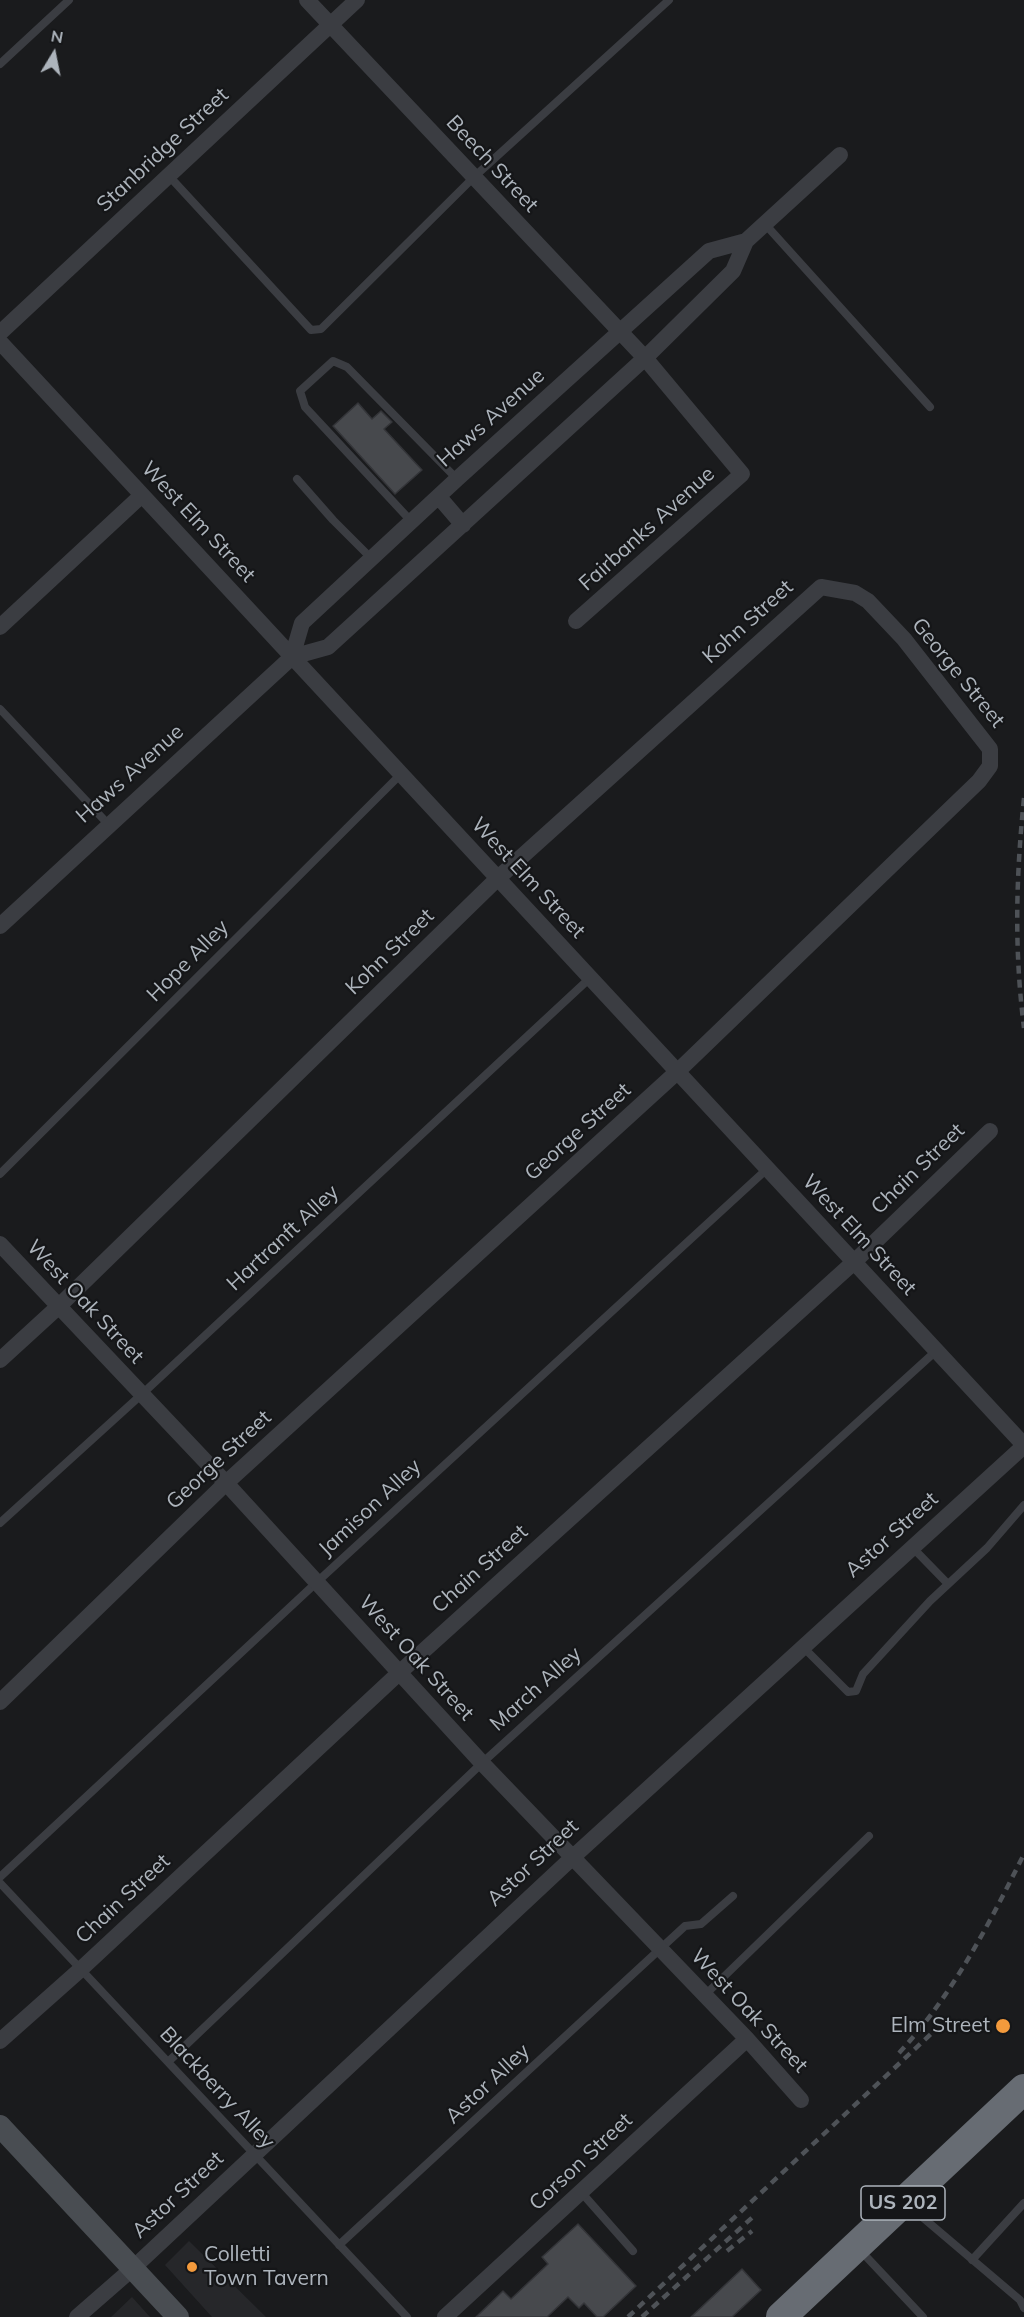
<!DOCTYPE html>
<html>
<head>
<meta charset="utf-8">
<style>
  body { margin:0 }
  #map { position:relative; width:1024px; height:2317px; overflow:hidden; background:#1a1b1d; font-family:Mulish,sans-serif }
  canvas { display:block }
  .north { position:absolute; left:24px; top:24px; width:60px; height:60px; -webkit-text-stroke:4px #151618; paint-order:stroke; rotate:10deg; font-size:16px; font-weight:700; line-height:24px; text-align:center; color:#adb4bc }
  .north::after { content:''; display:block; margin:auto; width:21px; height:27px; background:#adb4bc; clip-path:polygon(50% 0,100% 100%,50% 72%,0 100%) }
</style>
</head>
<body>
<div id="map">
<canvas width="1024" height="2317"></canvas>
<div class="north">N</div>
</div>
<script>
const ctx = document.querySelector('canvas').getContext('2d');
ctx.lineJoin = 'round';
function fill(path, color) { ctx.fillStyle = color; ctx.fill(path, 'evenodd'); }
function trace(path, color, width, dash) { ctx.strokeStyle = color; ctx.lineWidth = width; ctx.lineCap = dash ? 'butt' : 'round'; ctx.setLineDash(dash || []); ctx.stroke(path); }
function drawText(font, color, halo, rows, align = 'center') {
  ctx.font = font + ' Mulish,sans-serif'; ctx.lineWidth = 4.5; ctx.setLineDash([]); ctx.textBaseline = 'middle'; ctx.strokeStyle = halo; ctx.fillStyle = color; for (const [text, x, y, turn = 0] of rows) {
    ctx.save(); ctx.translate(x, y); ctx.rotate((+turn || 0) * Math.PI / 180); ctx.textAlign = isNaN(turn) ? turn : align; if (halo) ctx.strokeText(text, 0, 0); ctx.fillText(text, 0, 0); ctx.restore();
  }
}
fill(new Path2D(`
  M189,2241l77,76h-54l-47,-52z
  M132,2297l18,20h-39z`), '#26272a');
const building = new Path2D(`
  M358,403l14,16 9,-8 11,11 -8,7 38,41 -27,24 -62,-68z
  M578,2224l58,62 -33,31h-6l-13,-14 -5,5 -11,-11 -21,20h-71l27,-26 8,8 37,-35 -6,-7z
  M742,2269l19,21 -29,27h-41z`);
fill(building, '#47494d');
trace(building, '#343539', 1.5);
trace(new Path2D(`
  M0,64l69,-64
  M169,176l142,154 10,-1 153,-152 195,-177
  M765,224l165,183
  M297,479l36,41 38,38
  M411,521l-106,-114 -5,-16 33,-30 14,6 110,112
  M0,709l108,115
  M0,1174l401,-400
  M0,1523l141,-128 449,-417
  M912,1547l36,37
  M803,1647l45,45 8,-1 7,-17 67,-73 57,-53 37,-43
  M0,1877l317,-295 450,-413
  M0,1883l407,434
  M705,1995l164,-159
  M168,2062l314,-299 454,-412
  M581,2192l52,59
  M908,2205l112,95 4,8
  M339,2245l346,-319 16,-2 32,-28
  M859,2249l64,68
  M972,2260l52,-57`), '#3b3d42', 8);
trace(new Path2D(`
  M307,0l338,358 97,116 -166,147
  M0,333l357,-333
  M0,342l1024,1103
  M439,497l24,28
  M0,627l142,-132
  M292,657l10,-34 155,-144 252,-228 37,-10
  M0,926l292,-269 36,-10 317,-289 88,-87 13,-30 94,-86
  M0,1244l226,239 256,280 265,276 54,61
  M0,1360l58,-53 440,-429 323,-291 34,6 13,8 36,38 86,110v17l-11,15 -302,291 -451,411 -226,219
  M0,2041l81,-72 318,-296 455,-411 136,-131
  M77,2317l55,-48 441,-412 451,-411
  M445,2317l302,-278`), '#3b3d42', 16);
trace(new Path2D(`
  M0,2126l178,191`), '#494d52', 22);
trace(new Path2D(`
  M781,2317l243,-228`), '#676c73', 30);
trace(new Path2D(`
  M1024,798c-8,79 -10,151 0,230
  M899,2053c54,-58 90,-129 125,-199
  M727,2251l25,-20
  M628,2317l305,-285
  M642,2317l113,-102`), '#4e5257', 4.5, [8, 6]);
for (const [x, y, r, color] of [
  [1003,2026,8,"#f39a3c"],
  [192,2267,6,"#f39a3c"]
]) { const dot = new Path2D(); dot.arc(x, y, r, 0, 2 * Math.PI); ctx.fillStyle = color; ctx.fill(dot); trace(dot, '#151618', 2); }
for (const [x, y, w] of [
  [903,2203,84]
]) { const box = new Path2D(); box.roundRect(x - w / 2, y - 17, w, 34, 4.5); ctx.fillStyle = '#151618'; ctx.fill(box); trace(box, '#adb4bc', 1.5); }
drawText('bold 20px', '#adb4bc', null, [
  ["US 202",903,2203]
]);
drawText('21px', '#adb4bc', '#151618', [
  ["Stanbridge Street",163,150,-43],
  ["Beech Street",492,164,47],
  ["Haws Avenue",491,418,-42],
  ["West Elm Street",198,522,47],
  ["Fairbanks Avenue",647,529,-42],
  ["Kohn Street",748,622,-42],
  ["George Street",958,673,51],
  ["Haws Avenue",130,774,-42],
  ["West Elm Street",528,878,47],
  ["Kohn Street",390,952,-44],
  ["Hope Alley",188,961,-45],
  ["George Street",578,1132,-42],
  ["Chain Street",918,1169,-44],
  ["West Elm Street",859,1235,47],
  ["Hartranft Alley",283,1238,-43],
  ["West Oak Street",85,1302,47],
  ["George Street",219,1460,-43],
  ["Jamison Alley",370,1508,-43],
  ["Astor Street",892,1535,-42],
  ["Chain Street",480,1569,-42],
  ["West Oak Street",416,1658,48],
  ["March Alley",536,1689,-42],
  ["Astor Street",533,1863,-43],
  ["Chain Street",123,1899,-43],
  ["West Oak Street",749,2011,47],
  ["Astor Alley",488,2084,-43],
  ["Blackberry Alley",217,2088,47],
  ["Corson Street",581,2162,-43],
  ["Astor Street",178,2195,-43]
]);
drawText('21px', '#adb4bc', '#151618', [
  ["Elm Street",990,2026],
  ["Colletti",204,2255,"left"],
  ["Town Tavern",204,2279,"left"]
], 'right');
</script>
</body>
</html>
